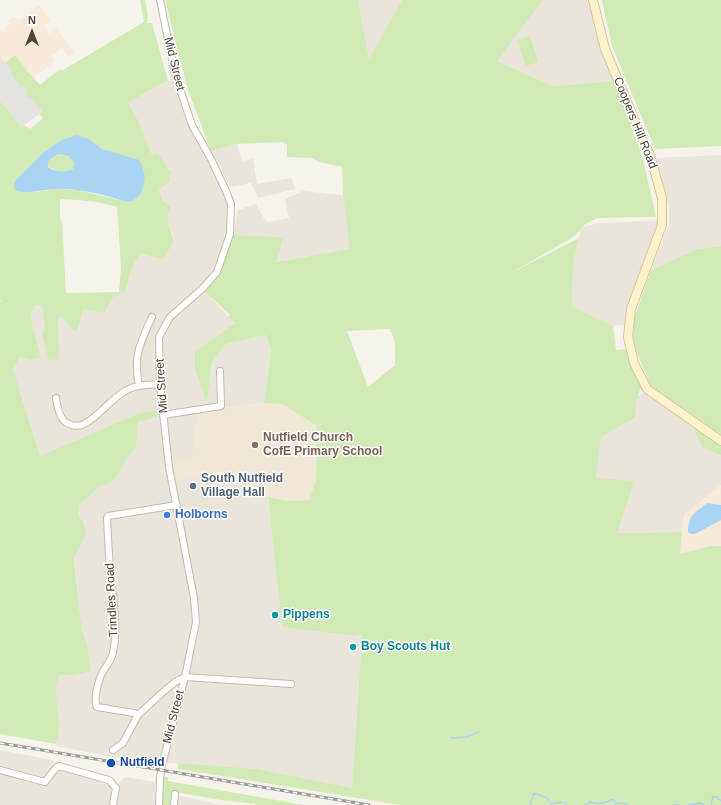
<!DOCTYPE html>
<html>
<head>
<meta charset="utf-8">
<style>
  body { margin:0 }
  #map { position:relative; width:721px; height:805px; overflow:hidden; background:#f6f3ec; font-family:Arial,sans-serif }
  canvas { display:block }
  .north { position:absolute; left:12px; top:12px; width:40px; height:40px; -webkit-text-stroke:3px #fff; paint-order:stroke; rotate:0deg; font-size:11px; font-weight:700; line-height:16px; text-align:center; color:#4b4439 }
  .north::after { content:''; display:block; margin:auto; width:14px; height:18px; background:#4b4439; clip-path:polygon(50% 0,100% 100%,50% 72%,0 100%) }
</style>
</head>
<body>
<div id="map">
<canvas width="721" height="805"></canvas>
<div class="north">N</div>
</div>
<script>
const ctx = document.querySelector('canvas').getContext('2d');
ctx.lineJoin = 'round';
function fill(path, color) { ctx.fillStyle = color; ctx.fill(path, 'evenodd'); }
function trace(path, color, width, dash) { ctx.strokeStyle = color; ctx.lineWidth = width; ctx.lineCap = dash ? 'butt' : 'round'; ctx.setLineDash(dash || []); ctx.stroke(path); }
function drawText(font, color, halo, rows, align = 'center') {
  ctx.font = font + ' Arial,sans-serif'; ctx.lineWidth = 3; ctx.setLineDash([]); ctx.textBaseline = 'middle'; ctx.strokeStyle = halo; ctx.fillStyle = color; for (const [text, x, y, turn = 0] of rows) {
    ctx.save(); ctx.translate(x, y); ctx.rotate((+turn || 0) * Math.PI / 180); ctx.textAlign = isNaN(turn) ? turn : align; if (halo) ctx.strokeText(text, 0, 0); ctx.fillText(text, 0, 0); ctx.restore();
  }
}
fill(new Path2D(`
  M358,0h44l-33,60z
  M543,0h46l11,50 14,31 -61,5 -56,-25z
  M177,80l15,45 37,75 1,34 -13,38 -15,17 33,34 -40,28 12,51 5,-40 14,-18 40,-9 5,13 -7,55 -64,7 -5,21 -2,28 -21,23 30,-7h15l4,7h14l33,15 14,130 80,5 -10,156 -94,-19 -89,-6 -13,-5 -3,7 -96,-19 -1,-2 3,-22 -3,-25 -1,-13 4,-9h14l14,-30 -5,-15 -8,-72 3,-6 6,-31 -5,-5 1,-12 11,-8 10,-10 7,-1 29,-38 2,-25 20,-5 -1,-7 -18,3 -99,43 -27,-87 7,-12 11,3 10,-2 -11,-43 6,-10h6l3,24 13,-12h4l9,11h7l6,-19 20,4 10,-17 8,-4 3,1 6,-23 5,-12 5,-6 22,8 11,-19 -7,-23 1,-6 -9,-22 11,-9 -18,-26 -15,-37 -9,-15 27,-16 13,-6z
  M237,144l5,17 11,-2 4,25 34,-6 5,11 -38,9 -7,-15 -21,4 -19,-36z
  M721,155v91l-24,3 -46,21 18,-46v-19l-15,-47z
  M303,191l40,4 8,54 -76,13 9,-25 -51,-2 5,-25 18,-6 10,18 23,-4 -4,-19z
  M660,220l-30,85 -5,20 -12,1 -41,-20 1,-41 8,-38 19,-4z
  M646,391l75,56v38l-36,29 -3,18 -65,1 -21,-55 5,-41 34,-19v-20z
  M0,750l52,10 12,8 50,19 11,-10 30,5v23h-155z
  M171,794l52,11h-52z`), '#eae5da');
fill(new Path2D(`
  M39,5l11,16 -6,5 6,8 7,-5 17,24 -6,4 -6,-9 -10,8 3,5 -22,17 3,3 -24,-10 -12,-15v-27l2,2 8,-7 -2,-3 6,-5 5,5z
  M721,485v61h-12l-29,8 5,-40z`), '#f7ead8');
fill(new Path2D(`
  M264,403l54,2 -2,75 -7,20 -22,1 -24,-5 -25,-13 -7,-2 -10,1 -5,-7h-14l-30,8 -3,-20 24,-4 2,-28 5,-21z`), '#efe8d6');
fill(new Path2D(`
  M140,0h5l3,16 -1,7h5l16,58 -13,6 -27,16 9,15 15,37 6,-1 13,19 -2,3 1,5 -11,9 4,11 8,6c-7,11 -1,22 3,34l-11,19 -22,-7c-10,11 -12,26 -16,40l-3,-1 -3,4h-5l-10,17 -20,-4 -6,19 -3,3 -4,-3 -9,-11h-4l1,42 -5,1 -6,-1 -6,-26 3,-4 -3,-24h-6l-6,10 11,43 -10,2 -11,-3 -7,12 27,87 99,-43 18,-3 1,7 -20,5 -2,25 -8,10 -12,20 -9,8 -7,1 -10,10 -11,8 -1,12 5,5 3,13 -12,24 1,12 7,60 5,15 4,26 -18,4h-14c-7,18 0,29 0,47 1,7 -2,15 -3,22l-56,-10v-432h1l-1,-3v-199l21,27 3,-2 6,4 13,-11 -4,-4 3,-3 -14,-12 -16,-23v-5l-7,-8 10,-8 12,15 -1,1 2,2h1l11,12 20,-16 3,1 81,-48zM89,139l13,10 12,5 13,48 -48,-12 -22,-1 -22,3 -19,-12 29,-29 15,-10zM60,199c20,1 38,2 57,8l4,60 -2,25 -53,1 -4,-72 -2,-1z
  M165,0h193l11,59 33,-59h141l-46,61 56,25 61,-5 29,78 13,58 -59,1 -13,7 -9,11 -66,38 70,-36 -6,27 -1,41 41,20 3,24 11,-1 15,37 -6,14 -1,18 -34,19 -5,41 38,3 -17,52 65,-1 -2,22 29,-8h12v259h-320l-223,-36v-6l80,6 94,19 10,-155 -6,3 -74,-9 -14,-130 19,4 22,-1 7,-20 1,-54 -34,-22 -19,-1 7,-54 -5,-14 -40,9 -14,18 -5,41 -12,-34v-18l40,-28 -7,-7 2,-1 -26,-24 15,-18 14,-38 51,2 -8,25 74,-13 -7,-54 -1,-28 -23,-5 -7,-4 -25,-1v-12l-4,-3 -46,2 -26,7 -24,-64zM390,329l5,13v23l-27,22 -21,-56z
  M602,0h119v146l-66,3 -43,-103z
  M530,36l8,26 -12,4 -9,-26z
  M58,154l11,2 5,6 -1,7c-7,4 -19,3 -25,-3v-5z
  M721,246v209l-19,-8 -16,-36 -34,-23 -19,-44 1,-25 17,-49 46,-21z
  M162,776l6,1v4l136,24h-50l4,-1 -37,-4 -46,-8 -4,2 -1,11h-8z`), '#d2eab5');
fill(new Path2D(`
  M0,56l12,15v5l8,11 3,-2 4,4 -1,3 2,7 3,-2 11,15 -21,15 -21,-27z`), '#e5e3e0');
fill(new Path2D(`
  M77,135l12,4 13,10 37,11c2,4 4,8 5,12 2,12 -3,29 -17,30 -22,-7 -46,-14 -69,-13 -15,0 -29,6 -43,1l-1,-7 2,-3 29,-29 15,-10zM58,154l11,2 5,6 -1,7c-7,4 -19,3 -25,-2v-6z
  M707,503l14,2v15l-26,14h-4l-3,-2c0,-17 7,-19 19,-29z`), '#a9d4f2');
trace(new Path2D(`
  M451,738l15,-1 13,-5
  M530,805l4,-12 13,5 4,6 9,-2 5,1 1,2
  M586,805l4,-3c9,3 15,1 23,-3l3,5 6,-1 6,2
  M674,805h5
  M688,805l13,-2 3,2
  M711,805l2,-8h4l4,4`), '#a9d4f2', 1.5);
const street = new Path2D(`
  M139,386c-6,-30 1,-43 13,-69
  M56,398c1,6 2,14 6,20 4,7 15,10 22,6 16,-8 27,-26 43,-34 10,-6 23,-5 33,-6
  M163,415l58,-9 -1,-35
  M138,715l-4,-2 -37,-6c-4,-7 1,-24 4,-32 4,-8 10,-13 12,-22 5,-24 1,-49 -2,-73 -2,-21 -3,-41 -4,-62l1,-2 69,-11
  M113,750l10,-7 15,-28 25,-23 12,-10 10,-5 106,7
  M0,770l45,12 10,-13 4,-3 50,14 7,8 -3,17
  M159,805l1,-27 2,-13 23,-88 11,-55 -2,-24 -25,-131 -9,-83 -1,-47 11,-20 32,-28 15,-17 13,-38 1,-30 -5,-13 -15,-32 -19,-34 -17,-51 -15,-74
  M174,805l1,-11`);
const secondary = new Path2D(`
  M593,0l12,49 39,94 6,12 12,43v27l-31,84 -3,28 6,26 13,26 74,52`);
trace(street, '#c2bbae', 8);
trace(secondary, '#d6c79b', 10);
trace(street, '#fff', 6);
trace(secondary, '#fff3cd', 8);
const rail = new Path2D(`
  M0,743l369,62`);
trace(rail, '#9a9a9a', 3);
trace(rail, '#fff', 1.5, [4.5]);
for (const [x, y, r, color] of [
  [255,445,4,"#8d6e63"],
  [193,486,4,"#5c6f8a"],
  [167,515,4,"#3f7fe0"],
  [275,615,4,"#0f9aa8"],
  [353,647,4,"#0f9aa8"],
  [111,763,5,"#1a4fb4"]
]) { const dot = new Path2D(); dot.arc(x, y, r, 0, 2 * Math.PI); ctx.fillStyle = color; ctx.fill(dot); trace(dot, '#fff', 1.5); }
drawText('12px', '#4b4439', '#fff', [
  ["Mid Street",174,64,76],
  ["Coopers Hill Road",635,123,68],
  ["Mid Street",162,386,-94],
  ["Trindles Road",112,600,-93],
  ["Mid Street",174,717,-76]
]);
drawText('bold 12px', '#785e54', '#fff', [
  ["Nutfield Church",263,438],
  ["CofE Primary School",263,452]
], 'left');
drawText('bold 12px', '#4e5e75', '#fff', [
  ["South Nutfield",201,479],
  ["Village Hall",201,493]
], 'left');
drawText('bold 12px', '#366cbe', '#fff', [
  ["Holborns",175,515]
], 'left');
drawText('bold 12px', '#0d838f', '#fff', [
  ["Pippens",283,615],
  ["Boy Scouts Hut",361,647]
], 'left');
drawText('bold 12px', '#164399', '#fff', [
  ["Nutfield",120,763]
], 'left');
</script>
</body>
</html>
